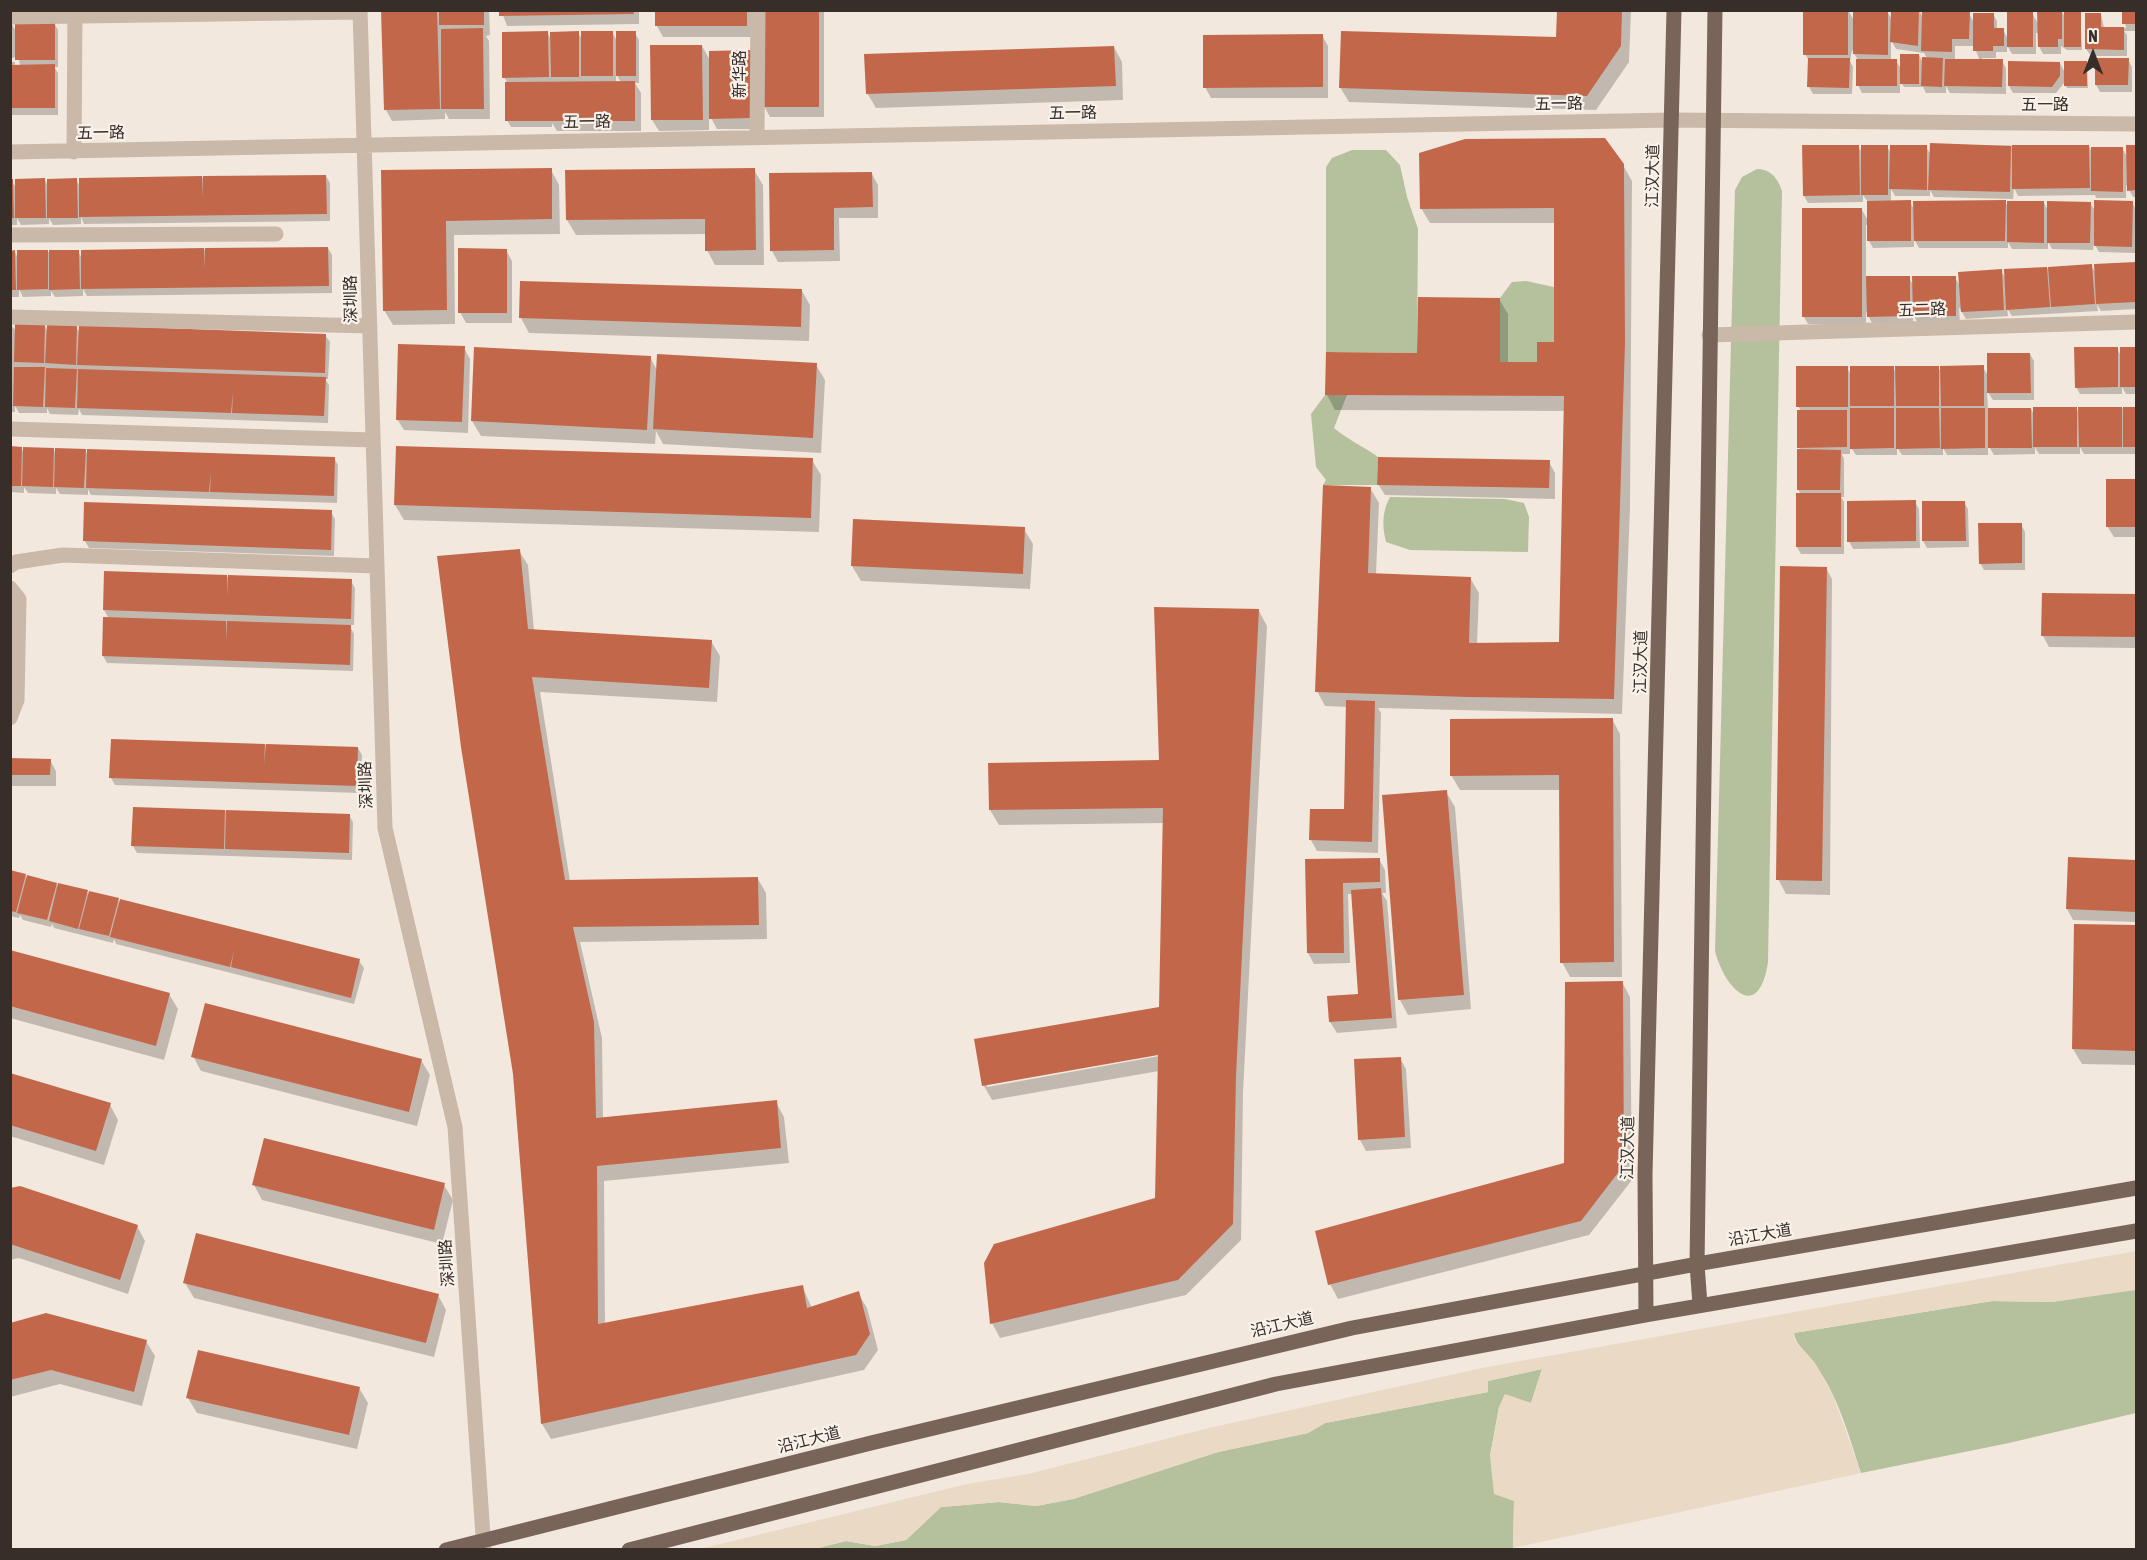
<!DOCTYPE html>
<html>
<head>
<meta charset="utf-8">
<style>
  body { margin:0 }
  #map { position:relative; width:2147px; height:1560px; overflow:hidden; background:#f2e8dd; font-family:"Asap Condensed",sans-serif }
  canvas { display:block }
  .frame { position:absolute; inset:0; border:12px solid #372d29; pointer-events:none }
  .north { position:absolute; left:2063px; top:24px; width:60px; height:60px; -webkit-text-stroke:4px #f9f2ea; paint-order:stroke; rotate:0deg; font-size:16px; font-weight:700; line-height:24px; text-align:center; color:#372d29 }
  .north::after { content:''; display:block; margin:auto; width:21px; height:27px; background:#372d29; clip-path:polygon(50% 0,100% 100%,50% 72%,0 100%) }
</style>
</head>
<body>
<div id="map">
<canvas width="2147" height="1560"></canvas>
<div class="frame"></div>
<div class="north">N</div>
</div>
<script>
const ctx = document.querySelector('canvas').getContext('2d');
ctx.lineJoin = 'round';
function fill(path, color) { ctx.fillStyle = color; ctx.fill(path, 'evenodd'); }
function trace(path, color, width, dash) { ctx.strokeStyle = color; ctx.lineWidth = width; ctx.lineCap = dash ? 'butt' : 'round'; ctx.setLineDash(dash || []); ctx.stroke(path); }
function drawText(font, color, halo, rows, align = 'center') {
  ctx.font = font + ' "Asap Condensed","Noto Sans SC",sans-serif'; ctx.lineWidth = 4.5; ctx.setLineDash([]); ctx.textBaseline = 'middle'; ctx.strokeStyle = halo; ctx.fillStyle = color; for (const [text, x, y, turn = 0] of rows) {
    ctx.save(); ctx.translate(x, y); ctx.rotate((+turn || 0) * Math.PI / 180); ctx.textAlign = isNaN(turn) ? turn : align; if (halo) ctx.strokeText(text, 0, 0); ctx.fillText(text, 0, 0); ctx.restore();
  }
}
fill(new Path2D(`
  M1352,150h34l14,15 7,32 11,32 -1,124 -91,-1v-185l6,-9z
  M1757,169c14,0 21,10 25,22l-14,771c-9,61 -43,28 -53,-11l20,-761 7,-13z
  M1526,281l28,6v55l-17,20h-37v-64l12,-16z
  M1325,395h22l-13,33c14,12 29,18 44,29l-1,28h-54l3,-5 -10,-13 -5,-53z
  M1390,497l115,2 19,4 5,14 -1,35 -118,-2 -24,-8c-4,-16 -4,-30 4,-45z
  M2136,1289v124l-127,30 -148,30c-12,-37 -23,-78 -47,-110 -6,-10 -19,-18 -20,-30l198,-32 60,1z
  M1542,1369l-11,34 -26,-8 -6,12 -9,49 24,45 -1,47 -703,2 36,-9 29,5 31,-6 35,-33 58,-5 37,4 37,-7 145,-47 90,-19 17,-10 163,-31v-11z`), '#b5c19d');
fill(new Path2D(`
  M2136,1251v39l-84,12 -60,-1 -198,32v6l21,24 17,30 29,80 -348,75 1,-47 -20,-7 -4,-38 9,-49 6,-13 26,9 11,-34 -54,12v11l-163,31 -17,10 -90,19 -145,47 -37,7 -37,-4 -58,5 -35,33 -31,6 -29,-5 -36,9 -110,-1 267,-65 61,-10 181,-46 278,-61z`), '#ead9c5');
fill(new Path2D(`
  M383,10h106l1,25 -4,1 3,5 1,78h-41l-4,-7v7l-53,2 -6,-11z
  M501,10h138v14l-132,2z
  M657,10h95l1,27h-90l-6,-11z
  M764,10h60v107h-54l-6,-11z
  M1559,10h72l-2,52 -33,48 -247,-8 -9,-15 218,-48z
  M1805,10h43l7,12 32,-11 5,9 27,-10 4,8 46,-5 5,10 19,-9 4,7v9h6l5,9 24,-26 7,12 23,-13 4,7 14,-7 2,38h-15l-6,-4v8h-18l-4,-8v-13h-3v21h-24l-5,-9v7h-11v6h-14v3h20l4,7v26l-56,-1 -4,-7v7h-20l-3,-6h-19l-4,-6v12h-38l-4,-8v-25l-6,-10 -2,11 3,6 -1,27h-39l-4,-7v-26l-4,-7zM1891,40l5,9 28,4 3,5 -4,5 -4,-8 -17,15 -6,-9h-5zM1955,46h19l6,15h-25z
  M2123,10h13v21h-12l3,4v21h-36l-5,-7 15,-35 3,14h22z
  M10,21l6,10 38,-8 4,7v37h-4l4,6v42h-48v-53h5v4h5l-1,-7 -4,-2 -5,2z
  M547,32l5,9 26,-8 5,7 29,-8 5,9 18,-8 4,7v43h-4l6,10v38h-84l-5,-8v4h-41l-4,-7v-38l-3,-5zM616,74l5,8h-5z
  M1322,35l6,11v52h-117l-6,-11z
  M702,46l9,16 47,67h-41l-8,-15v16l-50,1 -7,-11z
  M1114,47l8,15 1,38 -247,8 -9,-15z
  M2128,60l4,7v25h-32l-4,-7z
  M2060,63l5,10 22,-10 1,25h-21l-3,-5 -8,10h-43l-4,-7z
  M1931,145l158,1 3,7 30,-5 6,10v-11h8v50h-3l-7,-12v13h-30l-1,-3 -77,1 -4,-8 -1,11 -79,-2 -4,-7v6h-35l-4,-7v13h19l5,9 90,-9 4,6 35,-5 5,9 41,-9 6,9 36,-10 4,8v43l-37,-1 -5,-9 -1,7 -41,-1 -4,-8v8h-36l-4,-7v6h-89l-5,-9v8l-41,1 -4,-7v-16h-3v53h43l5,8 41,-9 6,11 40,-17 5,8 -1,-8 86,-5 5,7 -1,-8 41,-2v46l-35,2 -4,-7 1,7 -86,5 -5,-8 1,8 -42,3 -7,-12 1,16h-42l-5,-8v8h-41l-6,-12v13h-58l-4,-7v-107h58l7,12 -1,-20 -5,-7v7l-55,1 -4,-7 54,-50 5,8 24,-8 4,8 35,-7 5,8z
  M1623,165l9,16 -2,327 -8,206 -244,-6 3,5 -3,140 -61,-2 -6,-11 35,-29 2,-104 -23,-1 -8,-15 53,-203 9,15 -3,71 94,4 9,15 -2,51 84,-1 4,-232 -230,-1 -8,-15 92,-41 80,-55 9,15v49h31l16,-19v-121h-125l-9,-15z
  M551,170l8,15 1,49 -106,1 1,89 -62,1 -9,-15 -2,-138z
  M754,170l9,15 1,80h-49l-8,-15v-16l-131,1 -9,-15z
  M872,174l6,11v33h-39l1,43 -62,1 -6,-11z
  M326,176l4,7v38l-246,3 -3,-7v7l-28,1 -4,-7v6l-28,1 -4,-7v7h-7v-45l6,7 29,-7 3,6 28,-6 4,6v-7z
  M328,248l4,7v38l-245,3 -4,-7v7l-28,1 -4,-6v5l-28,1 -4,-8v8h-9v-45h5l3,7v-7h60l4,6v-7z
  M506,250l6,11v62h-46l-6,-11z
  M802,291l8,14 -1,36 -280,-8 -8,-15z
  M10,324l6,7 29,-5 3,6 28,-5 4,6 245,2 5,7 -2,37h-3l4,6 -1,38 -246,-8 -3,-6 -1,6 -28,-1 -3,-6v5h-28l-4,-7v6h-5z
  M464,348l6,11 -2,74 -64,-3 -7,-11z
  M2117,348l4,8v-8h15v46h-10l-4,-7v7h-42l-4,-7z
  M2030,354l4,7v39h-41l-6,-9 1,19 43,-1 4,7 41,-8 4,7v-6l56,-1v46h-52l-4,-7v7h-41l-4,-7v7l-41,1 -6,-10v10h-41l-4,-7v7h-41l-5,-8v8h-41l-6,-9v8h-8l2,5v38h-3l3,5v52h-43l-4,-7 4,-52 -3,-6 3,-78 -3,-5 49,-39 4,8 42,-8 4,8 41,-8 4,7 41,-7 5,9z
  M650,357l7,13 159,-5 9,15 -4,73 -158,-9 -7,-13 -1,13 -174,-8 -9,-15z
  M10,448h11l4,6 28,-5 4,6 28,-5 3,6 246,2 4,7 -1,38 -246,-8 -3,-6v6l-28,-1 -4,-6v6l-28,-1 -4,-6v6l-14,-1z
  M812,460l9,15 -2,57 -415,-12 -9,-15z
  M1549,462l6,11v26l-170,-4 -7,-11z
  M2107,481h29v56h-22l-7,-11z
  M1915,502l4,7 1,39 -67,1 -4,-8z
  M1964,502l4,7 1,38 -42,1 -4,-7z
  M86,504l245,8 4,7 -1,37 -245,-8 -4,-7z
  M2021,524l4,8v38h-41l-4,-7z
  M1024,529l9,15 -3,45 -169,-8 -9,-15z
  M519,551l9,14 6,66 177,10 9,15 -3,46 -177,-10 30,189 188,-2 8,14 1,46 -187,3 22,96 1,81 173,-17 8,15 5,46 -185,18 1,143 197,-38 10,22 46,-15 9,15 11,42 -14,20 -313,69 -9,-15 -27,-350z
  M1826,568l6,11 -2,316 -44,-1 -8,-15z
  M106,573l245,8 4,7 -1,37h-5l5,9 -1,37 -246,-8 -4,-7 2,-37h4l-5,-9z
  M2043,595l93,1v52l-87,-1 -6,-11z
  M1156,608l103,3 8,15 -24,466 -2,148 -55,55 -186,43 -8,-15 -6,-60 9,-17 161,-47 3,-128 -167,29 -8,-14 -8,-46 184,-32 4,-185 -165,2 -9,-15v-46l171,-2zM1165,1052v3l-178,32v-3z
  M1612,719l8,15 2,243h-52l-8,-15 -1,-172h-101l-9,-15z
  M112,740l246,8 4,7 -2,38 -245,-8 -4,-7z
  M10,760h40l6,11v15h-46z
  M1446,792l9,15 16,202 -63,6 -8,-15z
  M134,808l215,7 4,7 -1,38 -215,-7 -4,-7z
  M2069,858l67,3v61l-63,-2 -6,-11z
  M1379,859l6,11 1,23h-4l5,8 10,127 -60,5 -7,-11 30,-27 -8,-101h-4l2,69 -36,1 -6,-11 -2,-92z
  M10,872l15,3 3,5 28,4 3,5 28,3 2,4 29,4 2,4 239,57 5,7 -10,36 -238,-60 -2,-5 -1,4 -59,-15 -2,-4 -1,3 -28,-7 -3,-5 -1,3 -9,-2z
  M2075,926l61,1v138l-54,-1 -9,-15z
  M10,951l159,43 9,15 -14,51 -154,-42z
  M1622,982l8,15 2,183 -43,55 -251,64 -8,-15 236,-120z
  M193,1056l228,4 9,15 -13,51 -216,-55z
  M1400,1058l6,11 5,79 -45,3 -6,-11z
  M10,1075l100,30 8,15 -14,45 -94,-29z
  M254,1185h190l9,15 -11,44 -180,-44z
  M10,1190l127,36 8,15 -17,53 -109,-36 -9,2z
  M185,1283l253,12 8,15 -12,47 -240,-59z
  M10,1324l136,17 9,15 -13,50 -82,-22 -50,13z
  M359,1388l9,15 -11,46 -160,-36 -9,-15z`), '#0003');
fill(new Path2D(`
  M381,10h56l3,99 -56,1z
  M439,10h45v15h-45z
  M499,10h134l1,4 -135,2z
  M655,10h92v16h-92z
  M762,10h57v97h-57z
  M1557,10h65l-1,36 -34,50 -248,-8 2,-57 215,6z
  M1803,10h45v45h-45z
  M1853,10h35v45l-35,-1z
  M1891,10h28l-1,36 -28,-4z
  M2037,10h25v29h-4v8h-20z
  M2122,10h14v14h-14z
  M1922,11l48,1 -1,27h-17v13l-31,-1z
  M2007,11h26v36h-26z
  M2064,11h17v36h-17z
  M1973,13h21v15h10v18h-11v5h-20z
  M2085,13h16v14h23v23l-39,-1z
  M15,21l40,1v38h-40z
  M483,28l1,81h-43v-80z
  M548,31l1,46 -47,1v-46z
  M579,31v46h-28l-1,-45z
  M581,31h32v45h-32z
  M616,31h20v45h-20z
  M1323,34v53l-120,1v-53z
  M650,45h52l1,75h-52z
  M1114,46l2,40 -250,8 -2,-40z
  M752,50v68l-43,1v-68z
  M1900,54h19v30h-19z
  M1922,57l21,1 -1,29 -21,-1z
  M1808,58h42l-1,30 -42,-1z
  M2095,58h34l-1,27h-33z
  M1856,59h41v27h-41z
  M1945,59h58l-1,28 -58,-1z
  M2008,61l52,1v14l-8,11 -44,-1z
  M2064,61h23v25h-23z
  M55,64v44h-45v-43z
  M635,81v40h-130v-39z
  M1605,138l19,26 1,179 -11,356 -147,-2 -152,-5 8,-207 48,2 -3,86 103,4 -2,66 90,-1 5,-246 -239,-1 1,-43 91,1 1,-56 82,1v64h37v-20h17v-134l-134,1 -1,-56 46,-14z
  M1930,143l81,3 -1,46 -82,-2z
  M1802,145h57l1,50 -57,1z
  M1861,145h27v50h-27z
  M1890,145h37v45l-38,-1z
  M2012,145h77l1,43 -78,1z
  M2126,145h10v45l-9,1z
  M2091,147h32v45l-32,-1z
  M552,168v51l-106,2 1,89 -64,1 -2,-141z
  M755,168l1,82 -51,1v-32l-139,1 -1,-50z
  M872,172l1,35 -39,1v42l-64,1 -1,-78z
  M326,175l1,39 -248,3v-39l123,-2v21l1,-21z
  M45,178l1,40h-31v-39z
  M77,178l1,40h-31v-39z
  M10,179h3l1,39h-4z
  M1911,200v41h-44v-40z
  M2006,200l-1,41h-91l-1,-40z
  M2094,200l39,1 -1,46 -38,-1z
  M2007,201h37v42l-37,-1z
  M2047,201l44,1 -1,41h-43z
  M1802,208h60v109h-60z
  M328,247l1,39 -248,3v-39l123,-2v21l1,-21z
  M458,248l49,1v64h-49z
  M15,250l1,40h-6v-39z
  M17,250h31v39l-31,1z
  M49,250h30l1,39 -31,1z
  M2136,262v40l-40,2 -2,-40z
  M2092,264l3,40 -44,3 -3,-40z
  M2047,267l3,40 -44,3 -2,-41z
  M2002,269l2,41 -43,2 -3,-40z
  M1866,276h44v40l-43,1z
  M1912,276h44v40h-43z
  M520,281l282,8 -1,38 -282,-9z
  M15,323l30,1 -1,39 -30,-1z
  M47,325h30l-1,40 -31,-2z
  M79,325l247,9 -1,39 -248,-8z
  M398,344l67,2 -3,76 -66,-2z
  M474,347l177,9 -4,74 -176,-9z
  M2074,347h44v40l-43,1z
  M2120,347h16v40h-16z
  M1987,353h43l1,40h-44z
  M657,354l160,9 -4,75 -160,-9z
  M1984,365v41h-43l-1,-40z
  M1796,366h52v41h-52z
  M1850,366h44v40h-44z
  M1895,366h44v40h-43z
  M14,367h31l-2,40 -30,-1z
  M46,368l31,1 -2,39 -30,-1z
  M78,369l248,8 -2,39 -92,-3 1,-21 -2,21 -154,-5z
  M2033,407h44v40h-44z
  M2078,407h44v40h-43z
  M2123,407h13v40h-13z
  M1850,408h44v40l-44,1z
  M1896,408h43l1,40 -44,1z
  M1941,408h44v40l-44,1z
  M1988,408h43l1,40h-44z
  M1797,410h50v37l-50,1z
  M10,446l12,1 -1,39h-11z
  M396,446l417,12 -2,60 -417,-13z
  M23,447l31,1 -1,39 -31,-1z
  M55,448l31,1 -2,39 -30,-1z
  M87,449l248,8 -1,39 -124,-4 1,-20 -2,20 -123,-4z
  M1797,449l44,1 -1,40h-43z
  M1378,457l172,3 -1,28 -172,-3z
  M2106,479h30v48h-30z
  M1796,493h45v54h-45z
  M1916,500v41l-69,1v-41z
  M1922,501h43l1,40h-44z
  M84,502l248,8 -1,40 -248,-9z
  M853,519l172,8 -2,47 -172,-8z
  M1978,523h44v40l-43,1z
  M520,549l8,80 184,11 -3,48 -177,-11 33,203 193,-3 1,48 -186,2 21,95 2,96 181,-18 4,48 -184,18 1,158 205,-39 4,23 52,-17 11,43 -14,21 -315,69 -28,-350 -52,-327 -24,-191z
  M1780,566l47,1 -5,314 -46,-1z
  M104,571l123,4v21l1,-21 124,4 -1,40 -248,-9z
  M2042,593l94,1v43l-95,-1z
  M1154,607l105,2 -23,467 -3,148 -55,56 -188,44 -6,-61 10,-19 161,-46 3,-143 -176,31 -8,-47 185,-32 4,-199 -174,2 -1,-47 171,-3z
  M103,617l123,4v21l1,-21 124,4 -1,40 -248,-9z
  M1346,700l29,1 -3,141 -63,-2 1,-31h34z
  M1613,718l1,244 -54,1 -1,-188 -109,1v-57z
  M111,739l154,5 -1,20 2,-20 92,3 -1,39 -248,-8z
  M10,758l41,1 -1,16h-40z
  M1447,790l17,205 -66,5 -16,-205z
  M133,807l92,3 -1,39 -93,-3z
  M226,810l124,4 -1,39 -124,-4z
  M2068,857l68,3v52l-70,-3z
  M1380,858v24l-37,1 1,70h-37l-2,-94z
  M10,870l16,4 -10,38 -6,-1z
  M27,875l30,8 -10,37 -30,-7z
  M58,883l30,7 -10,39 -29,-8z
  M1381,888l11,130 -63,4 -2,-26 31,-2 -7,-104z
  M89,891l30,7 -10,38 -30,-7z
  M120,899l240,60 -9,39 -120,-31 3,-17 -4,17 -120,-30z
  M2074,924l62,1v126l-64,-2z
  M10,950l160,43 -14,53 -146,-40z
  M1623,981l1,184 -43,56 -253,64 -13,-54 249,-68 1,-181z
  M205,1003l217,56 -13,53 -218,-55z
  M1401,1057l4,80 -47,3 -4,-81z
  M10,1073l101,30 -15,48 -86,-26z
  M264,1138l181,45 -11,47 -182,-45z
  M20,1186l118,39 -18,55 -110,-36v-56z
  M196,1233l243,61 -13,49 -243,-60z
  M46,1313l101,27 -13,52 -83,-22 -41,10v-57z
  M198,1350l162,37 -11,48 -163,-37z`), '#c3674a');
trace(new Path2D(`
  M360,10l25,818 70,299 29,423
  M10,17l350,-5
  M757,137l1,-127
  M10,152l1662,-32 464,4
  M74,152l1,-142
  M10,235l266,-1
  M10,317l360,9
  M1709,335l427,-13
  M10,429l363,11
  M10,566l6,-4 47,-7 313,11
  M10,588l9,11 -2,101 -7,18`), '#cab8a9', 15);
trace(new Path2D(`
  M1700,1305l-3,-41 18,-1254
  M1646,1315l-1,-141 29,-1164
  M446,1550l425,-107 481,-115 345,-64 439,-76
  M629,1550l647,-166 370,-69 490,-84`), '#79645a', 15);
drawText('16px', '#372d29', '#f9f2ea', [
  ["新华路",740,74,-90],
  ["五一路",1559,104,-1],
  ["五一路",2045,105],
  ["五一路",1073,113,-1],
  ["五一路",587,122,-1],
  ["五一路",101,133,-1],
  ["江汉大道",1653,176,-89],
  ["深圳路",351,299,-91],
  ["五二路",1922,310,-2],
  ["江汉大道",1641,662,-89],
  ["深圳路",366,785,-92],
  ["江汉大道",1628,1148,-89],
  ["沿江大道",1760,1235,-10],
  ["深圳路",447,1263,-94],
  ["沿江大道",1282,1325,-13],
  ["沿江大道",809,1440,-14]
]);
</script>
</body>
</html>
